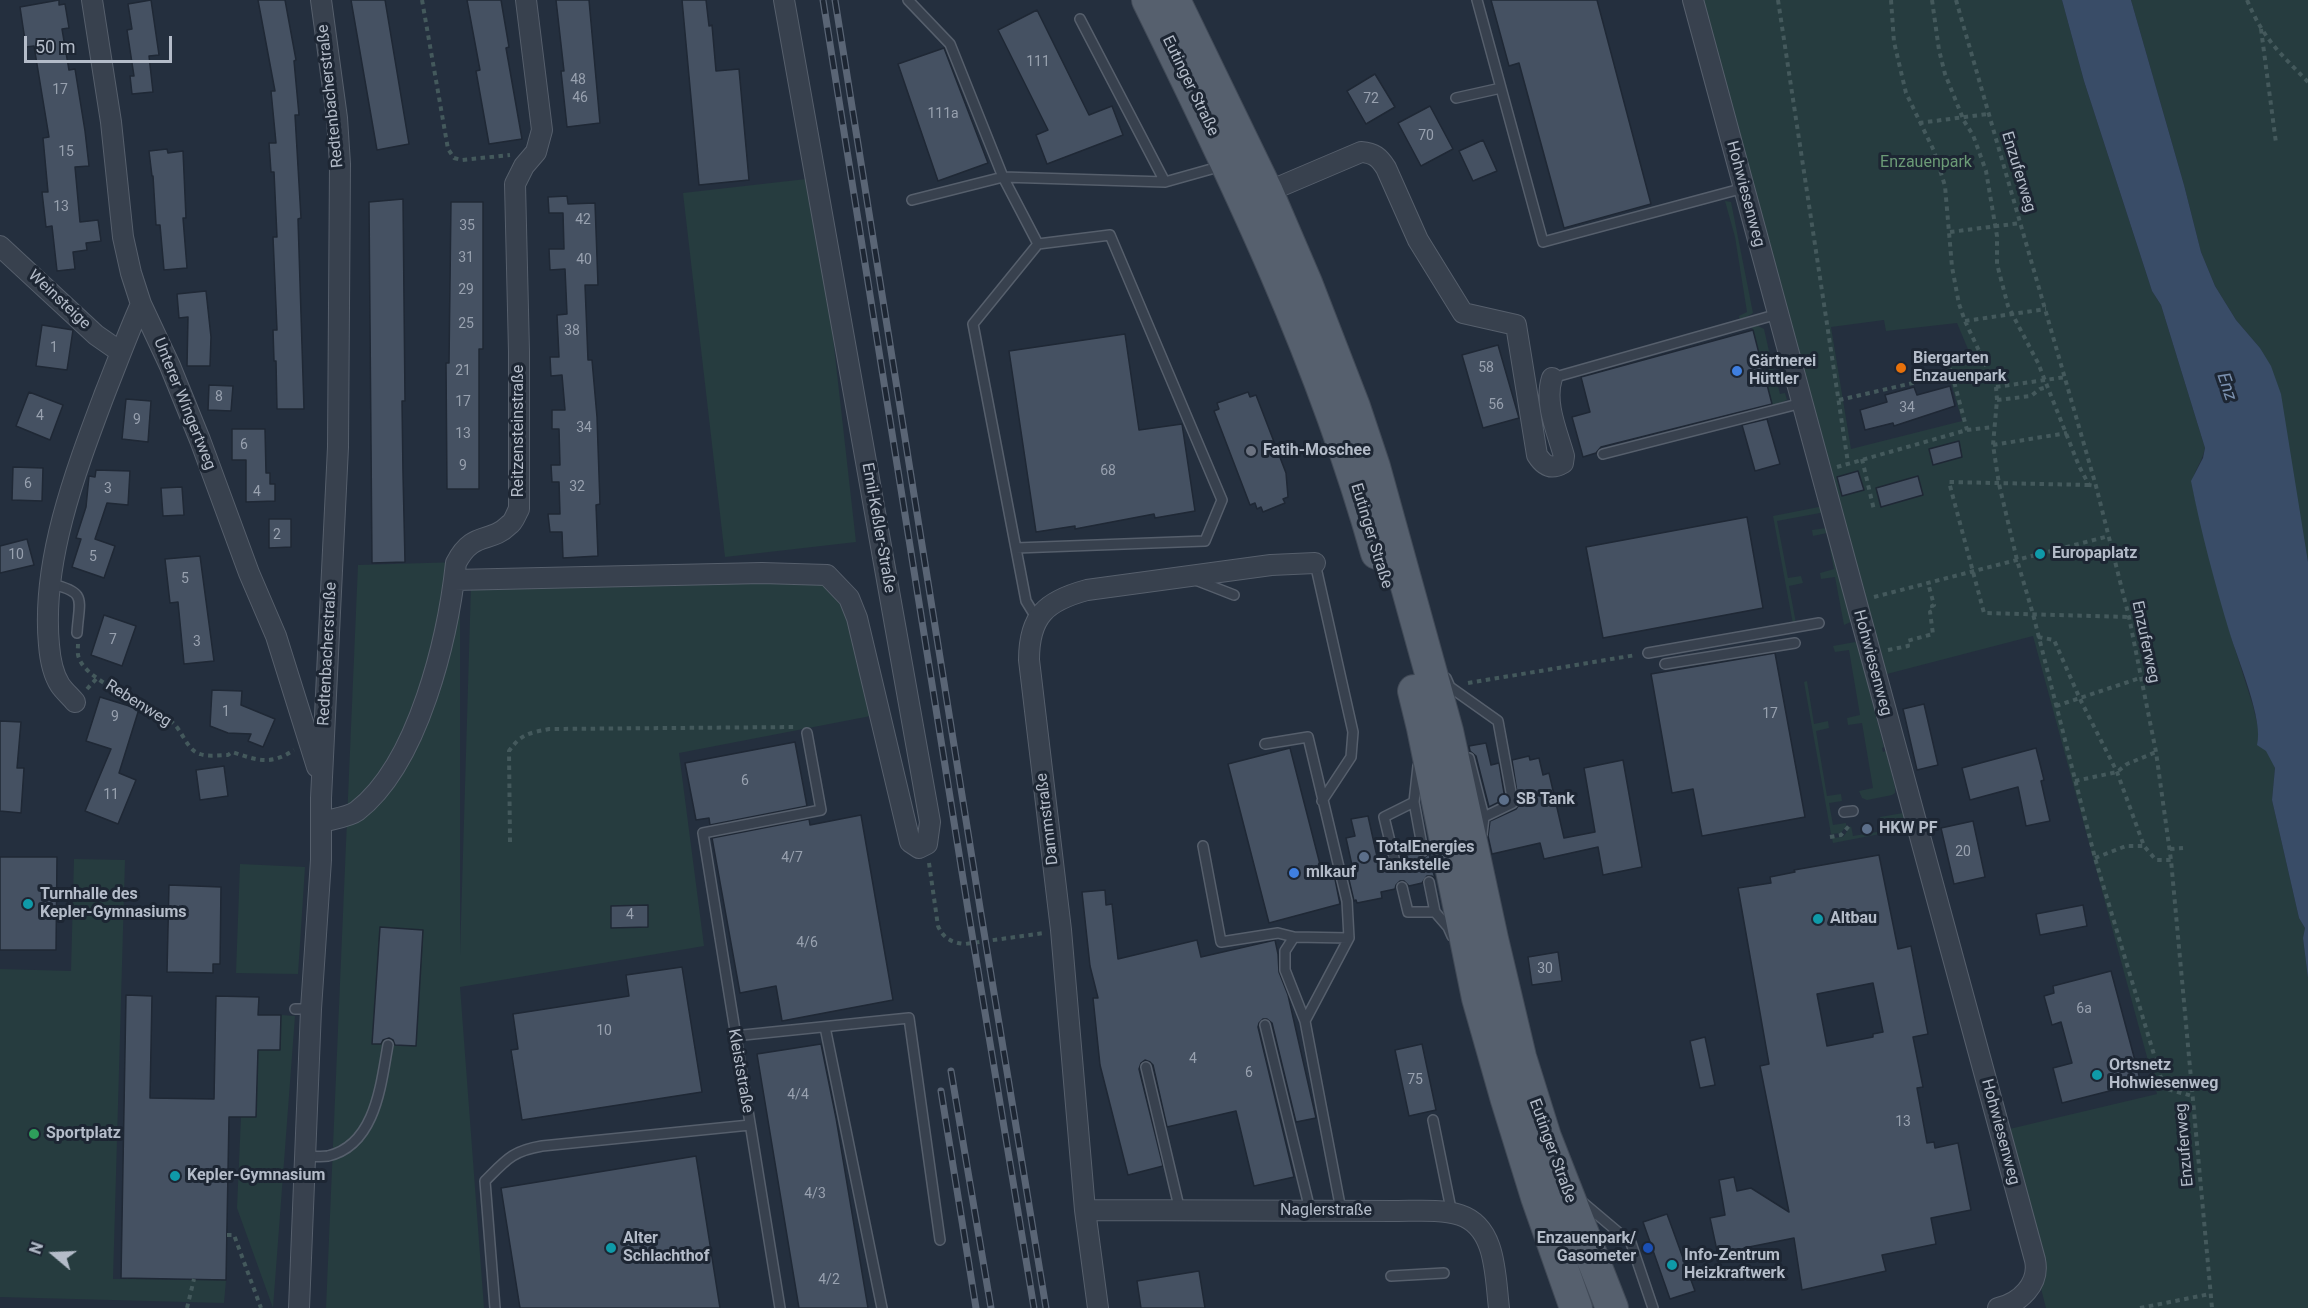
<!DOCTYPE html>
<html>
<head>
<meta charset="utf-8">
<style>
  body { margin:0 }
  #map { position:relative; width:2308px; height:1308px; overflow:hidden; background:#242f3e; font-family:Roboto,sans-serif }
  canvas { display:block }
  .north { position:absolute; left:24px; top:1224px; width:60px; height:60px; -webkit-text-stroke:4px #1d2633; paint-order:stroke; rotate:289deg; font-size:16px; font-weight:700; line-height:24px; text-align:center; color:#b4bcc9 }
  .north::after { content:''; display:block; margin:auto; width:21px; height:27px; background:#b4bcc9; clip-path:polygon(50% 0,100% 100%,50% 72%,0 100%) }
  .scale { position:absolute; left:24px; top:36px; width:148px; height:27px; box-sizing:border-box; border:3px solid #b4bcc9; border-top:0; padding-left:8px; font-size:18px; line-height:21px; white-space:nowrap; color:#b4bcc9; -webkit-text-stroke:4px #1d2633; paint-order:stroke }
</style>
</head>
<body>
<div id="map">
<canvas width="2308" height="1308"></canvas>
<div class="north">N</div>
<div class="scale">50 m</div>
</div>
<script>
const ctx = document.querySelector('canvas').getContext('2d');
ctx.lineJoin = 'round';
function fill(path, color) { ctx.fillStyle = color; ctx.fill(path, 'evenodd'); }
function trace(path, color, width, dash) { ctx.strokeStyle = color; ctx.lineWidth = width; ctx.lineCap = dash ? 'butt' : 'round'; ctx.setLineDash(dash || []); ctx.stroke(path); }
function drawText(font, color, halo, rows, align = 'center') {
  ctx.font = font + ' Roboto,sans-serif'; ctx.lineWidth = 6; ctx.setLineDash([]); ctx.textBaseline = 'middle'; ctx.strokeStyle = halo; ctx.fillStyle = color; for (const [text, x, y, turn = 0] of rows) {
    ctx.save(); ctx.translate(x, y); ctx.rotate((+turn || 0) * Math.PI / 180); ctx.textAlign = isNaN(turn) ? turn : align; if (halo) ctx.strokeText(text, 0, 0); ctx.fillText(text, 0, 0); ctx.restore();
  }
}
fill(new Path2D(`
  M1700,0h362l22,81 68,210 9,14 44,143c-6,25 -16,21 -10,51l35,134 23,73 7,29 15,33 -3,32 27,118 6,10 -2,10 5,40v330h-262l-45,-177 156,-37 -124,-458 -150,39zM1884,320l2,11 71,-8 13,31 -25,8 17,59 -111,28 -20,-122z
  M2131,0h177v561l-48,-213 -24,-28 -21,-34 -14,-34 -17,-67z
  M815,178l41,364 -131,15 -42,-364z
  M1725,201l6,1 22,111 -13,8 -1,-5 8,-4 -12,-75z
  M1758,326l6,3 7,31 -10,2 -9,-35z
  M1772,364l8,30 5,-1 2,7 -14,6 -11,-39z
  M1824,506l-1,5 -3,2 -43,8 11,57 13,-2 2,7 -14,3 7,37 -3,1 -20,-108z
  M1826,528l2,1 25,92 -9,4 -9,-48 -14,2 -1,-6 14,-4 -7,-36 -14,3 -1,-6z
  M460,562v393l11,-370 356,-10 22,23 32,116 -202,39 25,193 -244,41 24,321h-158l32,-743z
  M1855,642l4,1 11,39 -2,4 16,61 -2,1 1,4 3,-1 9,36v6l-3,2 -25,5 -5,-2 -3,-7 14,-3 -11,-65 -14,2 -1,-7 13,-3 -11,-65 -14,2 -2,-6z
  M1807,681l7,43 14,-3 1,7 -13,3 11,65 14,-2 1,7 -13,2 4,22 13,-2v3l-5,7 -10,1 -27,-152z
  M1903,813l2,1 7,25 -7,-6 -9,-2 -63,12 -1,-5 11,-1 8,-11 2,10 30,-5 -3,-14z
  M74,859l51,1 -12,419 113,1 -2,23 -224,-6v-328l71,2z
  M240,864l65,3 -7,107 -62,-1z
  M281,1015l14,1 -22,292 -36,-100 4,-91h15l2,-67h22z`), '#263c3f');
fill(new Path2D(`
  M2062,0h69l53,185 17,67 14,34 21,34 24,28 11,18 10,28 27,168v416l-5,-40 2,-10 -6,-10 -27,-118 3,-32 -9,-17 -9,-6c7,-24 -19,-85 -27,-111 -15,-50 -29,-102 -39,-153l12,-23 2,-10 -44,-143 -9,-14 -68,-210z`), '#394c67');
const building = new Path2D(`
  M59,0v5l6,-1 4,24 -7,1 7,41 6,-1 10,62 4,35 -14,1 5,55 18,-2 3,21 -15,2 1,7 -14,2 2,17 -18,2 -5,-45 -6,1 -4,-35h6l-5,-54 6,-1 -15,-91 -8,1 -6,-40z
  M151,0l8,55 -10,1 4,36 -21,2 -2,-18h4l-7,-46 5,-1 -4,-25z
  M258,0h27l11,60 -2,1 5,54h-4l6,103 -3,1 6,190h-27l-1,-48h-2l-1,-31h4l-4,-93h4l-3,-65h-3l-2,-29h7l-5,-52h4z
  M351,0h34l24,144 -32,6z
  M467,0h34l8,47 -3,1 16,91 -33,5 -13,-73 4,-1z
  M556,0h33l11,123 -33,4 -6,-56h3z
  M682,0h24l3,26 3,-1 4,46 23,-2 10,111 -50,5z
  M1491,0h106l54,204 -87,24 -45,-165 -10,3z
  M1037,10l52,105 23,-9 11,29 -76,29 -11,-29 12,-5 -50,-100z
  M944,48l44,115 -50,18 -40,-117z
  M1375,74l20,33 -29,17 -19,-33z
  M1430,106l23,43 -32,17 -23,-43z
  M1483,140l14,31 -24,10 -14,-30z
  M167,149l1,4 15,-2 3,67h-3l4,50 -23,2 -4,-45h-4l-3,-49h-1l-3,-25z
  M567,196l1,8 27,-1 3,82h-13l3,75h4l5,57 3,87 -4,1 2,51 -35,2 -1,-26h-12l-2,-18h12l-1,-32h-7l-1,-17h9l-1,-36h-7v-19h13l-3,-35 -11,1 -1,-19h9l-2,-42 10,-1 -2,-45 -15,1 -1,-21h15l-1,-36h-14l-1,-16z
  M403,199l2,202h-3l1,73 2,88 -33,1 -3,-361z
  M451,202h32v147h-4v140h-32l-1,-126h3z
  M206,291l5,46 -1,29h-23l1,-49 -9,1 -2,-24z
  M42,325l31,5 -6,40 -31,-4z
  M1753,330l19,74 -171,43 -5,6 -13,4 -11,-40 18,-5 -9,-35z
  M1125,334l14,96 43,-6 13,87 -40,7 -1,-4 -79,15v-3l-39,6 -27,-181z
  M1498,345l21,73 -36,10 -21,-73z
  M209,385l24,1 -2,25 -23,-1z
  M1950,386l5,20 -61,20 -1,-3 -28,7 -5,-20 27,-8 -2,-7 29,-8 3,8z
  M29,392l34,13 -13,35 -34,-14z
  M1248,392l2,5 6,-2 30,78 2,24 -5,2 2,4 -22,9 -2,-5 -4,2 -2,-6 -5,2 -36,-94 5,-2 -2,-6z
  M126,399l25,2 -3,41 -26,-3z
  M1767,419l13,45 -25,7 -13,-46z
  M232,429h33l1,44h4v11h5v17l-29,1v-42h-14z
  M1959,441l3,16 -29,8 -4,-16z
  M13,467l30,1 -1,33 -30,-1z
  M96,470l34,1 -2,34 -21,-2 -12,36 20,7 -11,32 -32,-11 9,-28 -5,-1 10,-31 3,-31 6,1z
  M1858,471l6,19 -22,6 -5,-19z
  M1918,476l5,19 -42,12 -5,-19z
  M182,487l2,28 -21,1 -2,-28z
  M1747,517l16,91 -160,30 -17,-91z
  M269,519h22v28l-22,1z
  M27,539l7,26 -34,8v-27z
  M200,556l14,105 -30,3 -6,-62 -8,1 -5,-44z
  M104,615l32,11 -14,40 -31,-11z
  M1775,653l30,164 -103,19 -9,-47 -21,4 -21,-119z
  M212,690l30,1 -1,14 34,14 -12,28 -15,-6 3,-7 -23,-1 -18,-7z
  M100,697l39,12 -20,64 17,7 -18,44 -33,-13 26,-62 -25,-8z
  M1924,704l14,61 -21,5 -14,-61z
  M0,721l21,1 -4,46h7l-3,45 -21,-2z
  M795,742l12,64 -97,19 -1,-7 -13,2 -11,-57z
  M1486,743l5,22 8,-2 6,36 -16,8 -13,-51 -6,-5 -1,-5z
  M1290,748l33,128 11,-2 6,30 -71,19 -41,-159z
  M2036,748l8,32 -3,1 9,40 -24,5 -8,-39 -48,13 -8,-32z
  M1529,756l1,4 9,-2 4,17 6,-2 15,65 31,-6 -11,-64 39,-8 19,107 -39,8 -5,-28 -54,12 -4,-16 -48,11 -4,-18 2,-15 26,-12 3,-4 -7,-45z
  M224,766l4,30 -28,4 -4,-30z
  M861,815l32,185 -111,21 -6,-35 -36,7 -28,-155 97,-19 1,6z
  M1368,816l10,45 9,-2 3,4 5,2 4,-3 2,-6 16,-3 7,5 5,-4 6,25 -3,-3h-5l-5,7 -13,3 -5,-5h-4l-4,4 -1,4 -14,3 1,6 -25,5 -1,-3 -2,1 -7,-30 6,-1 -7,-32 9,-2 -4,-17z
  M1973,821l12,56 -31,7 -13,-56z
  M1879,855l19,94 13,-3 17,88 -15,3 10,50 -6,1 10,55 7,-1 1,6 23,-5 13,67 -40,8 5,26 -54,11 4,16 -84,19 -8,-52 -50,10 2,7 -27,5 -9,-42 15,-3 -6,-35 15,-3 3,14 14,-3 38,24 -29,-146 9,-2 -31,-176 33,-5 -1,-6 25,-5 -1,-2zM1873,983l10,49 -10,2v3l-46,9 -10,-52z
  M0,857h57l-1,93h-56z
  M169,885l52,2 -1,77h-7v9l-46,-1z
  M1105,890l1,15 6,-1 6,55 79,-19 4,17 74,-17 3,14 1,18 9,23 28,123 -20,4 -24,-99 -5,-4h-4l-4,4 -1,4 36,150 -40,9 -18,-75 -69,16 -14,-62 -3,-3 -5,-2 -4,3 -2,6 24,97 -35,9 -28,-110 -7,-67h5l-8,-32 -8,-74z
  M648,905v22l-37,1v-22z
  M2083,905l4,21 -47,9 -4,-21z
  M380,927l43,3 -7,116 -21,-1 -2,-5 -4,-2 -6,2 -2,4h-9z
  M1558,952l4,29 -30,4 -4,-28z
  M682,967l20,125 -180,28 -11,-70 7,-1 -5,-35 116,-18 -3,-21z
  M2111,971l30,112 -79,20 -9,-35 19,-5 -11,-41 -9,3 -8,-29 10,-3 -1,-7z
  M126,995l26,1 -2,102 64,1 2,-103 43,1 -1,18h23l-1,35h-22l-2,67h-27l-3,163 -105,-2z
  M1705,1037l10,48 -15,3 -10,-47z
  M821,1044l15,74 32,190h-69l-42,-254z
  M1422,1044l14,66 -27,6 -14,-66z
  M696,1156l24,152h-200l-19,-120z
  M1667,1214l28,77 -25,8 -27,-77z
  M1199,1271l6,37h-64l-4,-27z`);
fill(building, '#455162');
trace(building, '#1f2835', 1.5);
const service = new Path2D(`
  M908,0l42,44 53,133 35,67
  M1477,0l66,242 201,-54
  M1080,19l85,163
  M1456,98l45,-10
  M912,200l91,-23 162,5 57,-16
  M1552,378l226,-64
  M1603,454l199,-51
  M1016,548l189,-7 17,-41 -112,-265 -72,9 -65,80 53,277 11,18
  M1315,563l38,169 -2,25 -29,44
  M1193,579l41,16
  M51,584c37,8 28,16 26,49
  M1648,653l171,-30
  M1665,664l130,-21
  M1446,678l4,9 48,34 15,82 -29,14 -2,17
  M1265,744l43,-7 39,164 2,37 -44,83 36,189
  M1469,758l15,59
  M1418,766l-4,36 9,49
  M1844,812l9,-1
  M1203,846l18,96 57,-9 16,4
  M1394,858l-10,-41 30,-15
  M1429,882l6,30 13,15 4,9
  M1402,887l6,25h27
  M295,1009h16
  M1305,1021l-20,-51v-19l9,-14 55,1
  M1265,1025l45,185
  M825,1027l57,281
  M734,1036l175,-18 31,222
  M1146,1067l34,144
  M1433,1120l19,94
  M305,1156c7,0 16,1 23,0 48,-11 53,-73 60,-111
  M1580,1200l51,43 22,65
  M1391,1276l53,-3
  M495,1308l-10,-127c21,-21 27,-30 57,-35l208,-21
  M780,1308l-77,-475 118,-23 -14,-77`);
const minor = new Path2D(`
  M92,0l19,122 12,115 8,36 10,31 29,62 30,74 49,133 27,63 41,131
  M1693,0l342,1260c5,24 -15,43 -37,48
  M1267,192l94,-40c13,1 18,5 25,16l32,72 45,73 53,12 21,130c7,11 14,15 26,8l1,-7c-7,-25 -20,-53 -12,-78
  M0,246l96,89 23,16
  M454,580l308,-7 65,2 22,23 8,20 53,224 9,6 8,-4 3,-22 -146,-822
  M75,702c-5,-6 -11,-11 -15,-17 -7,-11 -10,-27 -11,-40 -8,-84 27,-175 56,-252 12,-30 23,-60 36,-89
  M322,822c10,-3 27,-5 35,-11 62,-48 91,-174 99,-248 17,-33 34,-19 53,-38 5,-3 7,-11 10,-16v-157l-4,-168 9,-18 12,-14 6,-22 -16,-130
  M1085,1210l311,1c21,0 45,-2 64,4 37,12 35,62 39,93
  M299,1308l12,-299 10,-149v-62l17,-351 2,-283 -3,-46 -16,-118
  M1098,1308l-13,-98 -24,-280 -32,-270c0,-44 17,-59 58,-70l184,-25 44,-2`);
const primary = new Path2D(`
  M1148,0c88,179 175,360 229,553
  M1174,0l93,192 39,91 48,124 20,60 73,264 45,208 28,118 25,80 67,171
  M1414,691l9,37 55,270 29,102 30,97 39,111`);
trace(service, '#565f6c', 12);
trace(minor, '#565f6c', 22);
trace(primary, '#414a57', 34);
trace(new Path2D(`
  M422,0l26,149 6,9 8,2 48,-5
  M1778,0l70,463
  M1891,0l3,42 12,51 28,58 11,35 7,81 7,37 6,17 31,66 1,13 -4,45 6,39 18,76 16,54 62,244 69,230 28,8
  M1932,0l7,50 6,24 19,47 9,14 13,36 11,65v28l11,42 30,57 41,103 10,19 7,1
  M1956,0l140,486 33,131 27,135 15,108 41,448
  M2247,0c17,40 32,52 61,82
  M2261,29l15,114
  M1919,123l69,-9
  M1950,232l71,-9
  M1965,321l81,-12
  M1762,365l11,-3
  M1952,374l15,56
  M1996,387l70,-10
  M1839,400l113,-26 -4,-11 33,-11
  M1997,400l34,-4 9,-7 8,-2
  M1993,445l74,-12
  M1862,459l12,51
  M1837,467l130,-37 26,-3
  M2089,485l-140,-3 35,131 145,4
  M1874,597l235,-61
  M2038,637l16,3 26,59 37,73 27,74 12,14h15
  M78,644c0,4 -1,10 1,14 8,25 73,46 94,65 10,9 14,27 27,31 8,3 20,1 28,1l4,-3c25,8 38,14 62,-2
  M1888,650l20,-4 -1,-5 26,-7 -3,-22 3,-1 -1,-5 2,-1 -6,-22
  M1468,683l168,-28
  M87,689l10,-11
  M2056,706l84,-28
  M2075,781l42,-9 10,-8 29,-12
  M1830,837l11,-2 8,-9
  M510,842l-1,-91c12,-17 20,-18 40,-22l247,-2
  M2170,849l13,-1
  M2095,858l31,-12h17
  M929,863l9,63c5,12 14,17 27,18l79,-11
  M227,1235h7l27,73
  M187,1308l7,-29
  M2140,1308l70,-14`), '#44595c', 4, [4.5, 4.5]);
trace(service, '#38414e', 9);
trace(minor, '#38414e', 20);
trace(primary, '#56606e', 32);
const rail = new Path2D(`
  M823,0l146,916 65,392
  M835,0l146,914 65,394
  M951,1071l40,237
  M941,1091l35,217`);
trace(rail, '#5a6575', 7);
trace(rail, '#1d2633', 4.5, [14]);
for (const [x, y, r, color] of [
  [1901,368,6,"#e8710a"],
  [1737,371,6,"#3f7fe0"],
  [1251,451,6,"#6b7280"],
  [2040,554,6,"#0f9aa8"],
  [1504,800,6,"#5c6f8a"],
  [1867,829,6,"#5c6f8a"],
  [1364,857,6,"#5c6f8a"],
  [1294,873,6,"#3f7fe0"],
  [28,904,6,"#0f9aa8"],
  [1818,919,6,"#0f9aa8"],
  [2097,1075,6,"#0f9aa8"],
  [34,1134,6,"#2e9e5b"],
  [175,1176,6,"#0f9aa8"],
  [611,1248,6,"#0f9aa8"],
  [1648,1248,6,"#1a4fb4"],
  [1672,1265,6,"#0f9aa8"]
]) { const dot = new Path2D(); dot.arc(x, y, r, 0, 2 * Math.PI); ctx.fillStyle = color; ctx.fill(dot); trace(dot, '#1d2633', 2); }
drawText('14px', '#98a1af', null, [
  ["111",1038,62],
  ["48",578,80],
  ["17",60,90],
  ["46",580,98],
  ["72",1371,99],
  ["111a",943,114],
  ["70",1426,136],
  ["15",66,152],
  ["13",61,207],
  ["42",583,220],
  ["35",467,226],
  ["31",466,258],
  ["40",584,260],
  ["29",466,290],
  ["25",466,324],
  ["38",572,331],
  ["1",54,348],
  ["58",1486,368],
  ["21",463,371],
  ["8",219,397],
  ["17",463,402],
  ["56",1496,405],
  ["34",1907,408],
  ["4",40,416],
  ["9",137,420],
  ["34",584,428],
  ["13",463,434],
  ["6",244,445],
  ["9",463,466],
  ["68",1108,471],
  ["6",28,484],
  ["32",577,487],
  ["3",108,489],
  ["4",257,492],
  ["2",277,535],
  ["10",16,555],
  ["5",93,557],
  ["5",185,579],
  ["7",113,640],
  ["3",197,642],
  ["1",226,712],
  ["17",1770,714],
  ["9",115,717],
  ["6",745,781],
  ["11",111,795],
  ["20",1963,852],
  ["4/7",792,858],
  ["4",630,915],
  ["4/6",807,943],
  ["30",1545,969],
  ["6a",2084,1009],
  ["10",604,1031],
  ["4",1193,1059],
  ["6",1249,1073],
  ["75",1415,1080],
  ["4/4",798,1095],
  ["13",1903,1122],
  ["4/3",815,1194],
  ["4/2",829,1280]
]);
drawText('16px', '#b4bcc9', '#1d2633', [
  ["Eutinger Straße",1190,86,64],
  ["Redtenbacherstraße",331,96,-96],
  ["Enzuferweg",2018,172,73],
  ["Hohwiesenweg",1745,194,75],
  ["Weinsteige",59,300,43],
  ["Unterer Wingertweg",184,404,68],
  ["Reitzensteinstraße",519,431,-90],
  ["Emil-Keßler-Straße",878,528,80],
  ["Eutinger Straße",1371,536,73],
  ["Enzuferweg",2145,642,78],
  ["Redtenbacherstraße",328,654,-87],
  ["Hohwiesenweg",1872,663,75],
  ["Rebenweg",138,704,32],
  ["Dammstraße",1048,819,-97],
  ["Kleiststraße",740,1071,80],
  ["Hohwiesenweg",2000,1132,75],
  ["Enzuferweg",2185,1145,-95],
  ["Eutinger Straße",1552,1151,70],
  ["Naglerstraße",1326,1211]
]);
drawText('16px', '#6b9a76', '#1d2633', [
  ["Enzauenpark",1926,163]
]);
drawText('bold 16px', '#b4bcc9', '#1d2633', [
  ["Biergarten",1913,359],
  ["Enzauenpark",1913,377],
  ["Gärtnerei",1749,362],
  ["Hüttler",1749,380],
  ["Fatih-Moschee",1263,451],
  ["Europaplatz",2052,554],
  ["SB Tank",1516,800],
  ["HKW PF",1879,829],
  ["TotalEnergies",1376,848],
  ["Tankstelle",1376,866],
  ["mlkauf",1306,873],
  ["Turnhalle des",40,895],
  ["Kepler-Gymnasiums",40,913],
  ["Altbau",1830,919],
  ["Ortsnetz",2109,1066],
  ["Hohwiesenweg",2109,1084],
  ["Sportplatz",46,1134],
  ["Kepler-Gymnasium",187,1176],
  ["Alter",623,1239],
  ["Schlachthof",623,1257],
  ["Enzauenpark/",1636,1239,"right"],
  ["Gasometer",1636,1257,"right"],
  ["Info-Zentrum",1684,1256],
  ["Heizkraftwerk",1684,1274]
], 'left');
drawText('italic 18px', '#7c92b1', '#1d2633', [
  ["Enz",2226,387,71]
]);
</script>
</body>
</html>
